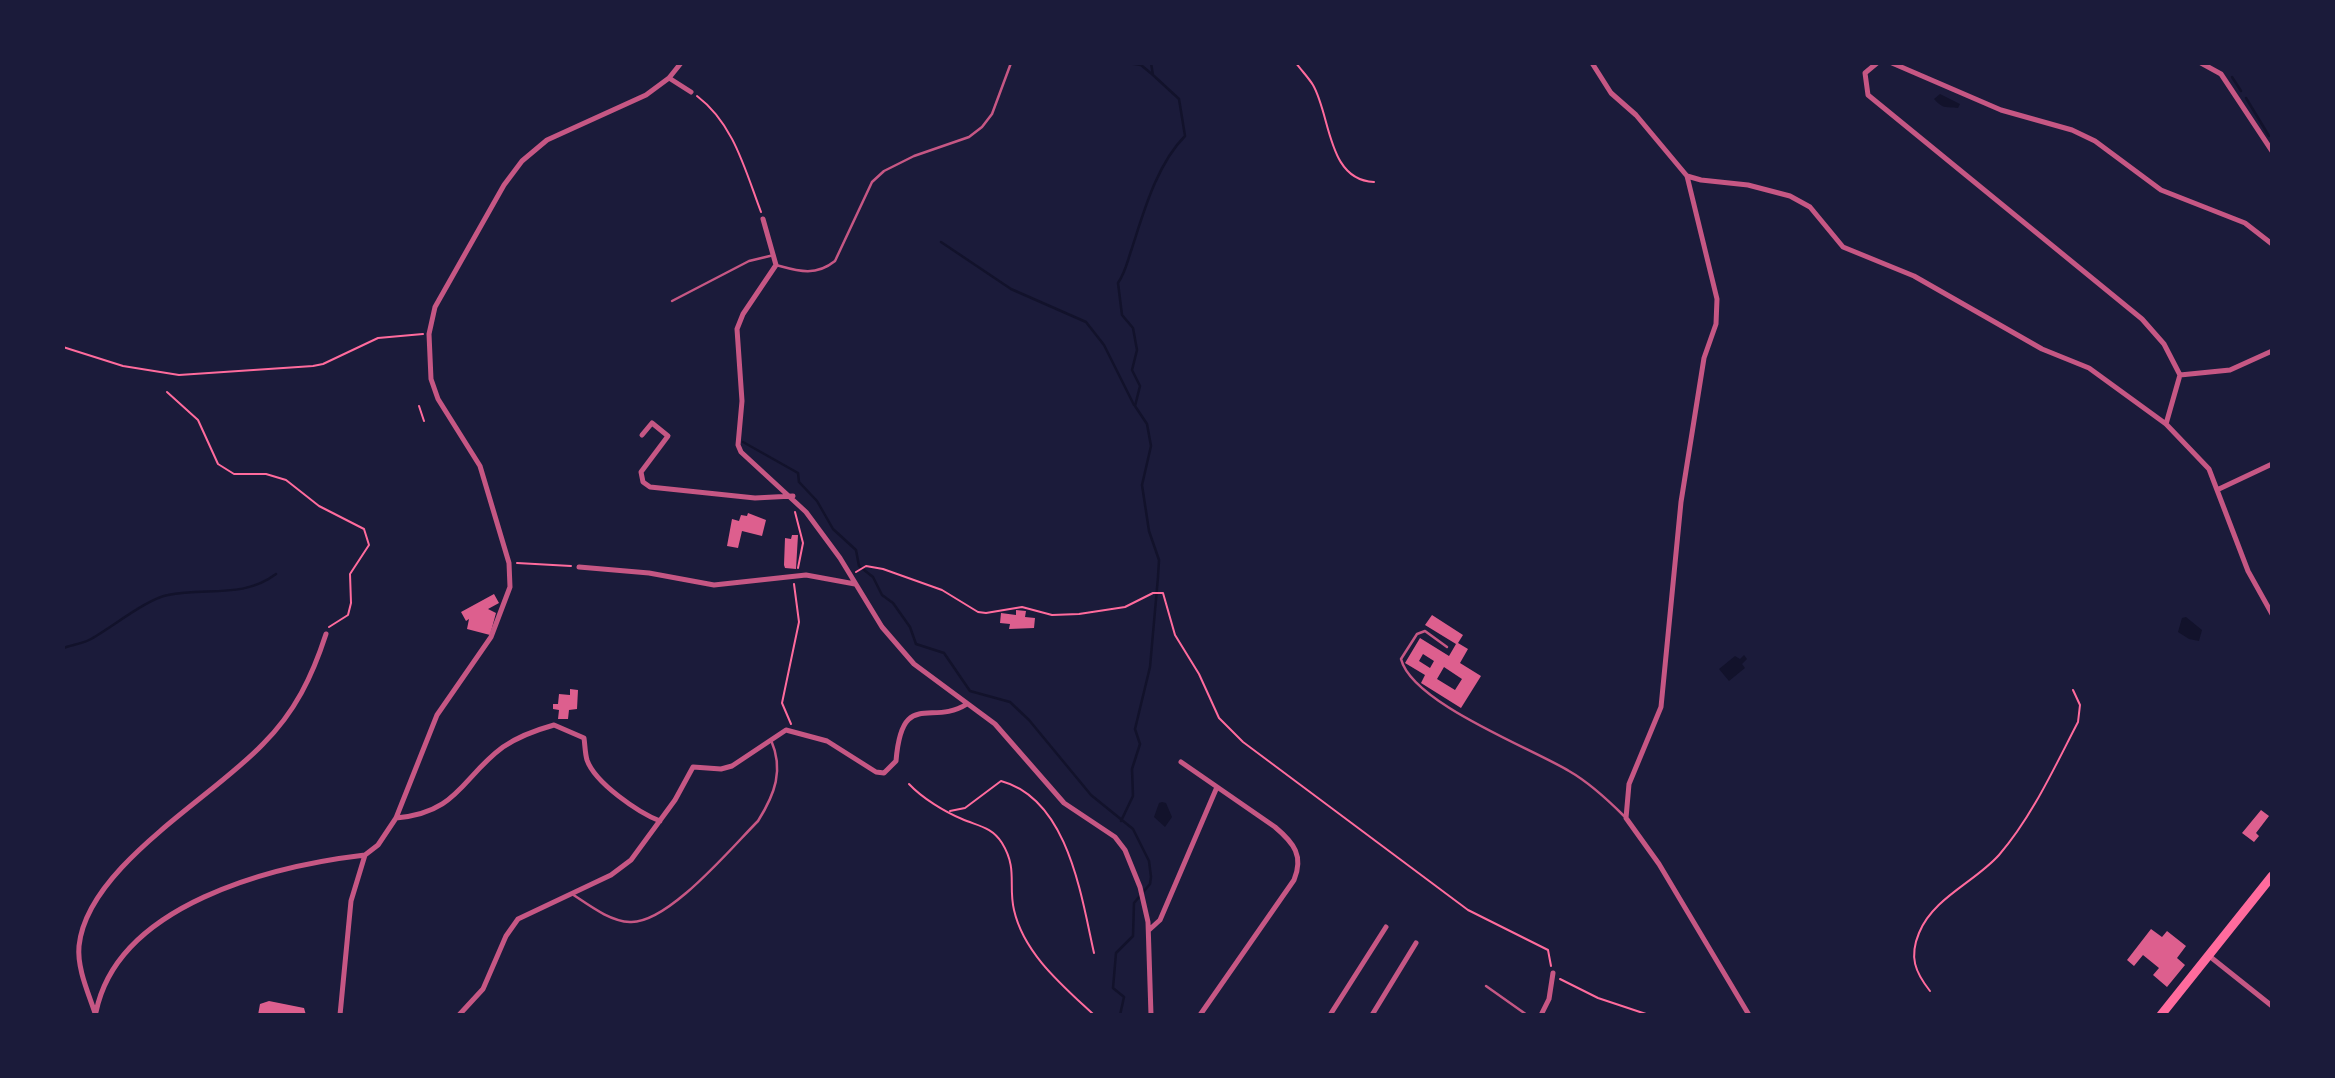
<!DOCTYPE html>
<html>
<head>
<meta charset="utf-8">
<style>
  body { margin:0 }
  #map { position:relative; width:2335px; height:1078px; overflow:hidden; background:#1b1b3a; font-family:"Nunito Sans",sans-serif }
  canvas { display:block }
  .frame { position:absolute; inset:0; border:65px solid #1b1b3a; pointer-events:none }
</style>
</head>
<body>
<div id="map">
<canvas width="2335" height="1078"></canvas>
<div class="frame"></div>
</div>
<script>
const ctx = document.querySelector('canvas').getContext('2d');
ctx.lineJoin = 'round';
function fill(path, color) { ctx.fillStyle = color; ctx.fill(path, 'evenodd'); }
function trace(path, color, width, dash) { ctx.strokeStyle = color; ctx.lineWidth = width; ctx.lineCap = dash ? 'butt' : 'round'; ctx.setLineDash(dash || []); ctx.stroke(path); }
fill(new Path2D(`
  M1940,94l20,10 -2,4c-12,-1 -15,1 -24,-9z
  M2186,617l16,13 -3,11 -10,-2 -11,-7 4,-14z
  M1744,655l3,4 -5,5 3,4 -16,13 -10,-12 16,-13 5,3z
  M1162,802l4,1 6,14 -7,10 -11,-10 5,-14z`), '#12122b');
trace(new Path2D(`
  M1128,63l13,2 12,10
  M2232,77l9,14
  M2246,98l23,38
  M941,242l70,47 75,33 18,23 30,60
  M743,442l55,31 1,9 18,19 16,28 23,21 3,16 14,11 9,18 11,8 17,24 6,17 28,9 26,38 40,11 19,18 62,75 42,34 16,32 2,16 -1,7 -16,19 -1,33 -17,17 -3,35 11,9 -4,18
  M63,648c8,-3 18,-4 26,-8 21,-11 57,-41 79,-45 38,-8 75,4 108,-21
  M1121,821l12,-25 -1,-27 8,-25 -5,-15 15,-62 8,-90 1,-17 -10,-29 -7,-46 9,-39 -4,-22 -12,-18 5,-20 -8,-16 5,-20 -4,-22 -11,-13 -4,-32c8,-12 9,-21 14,-35 12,-37 25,-84 53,-112l-6,-37 -26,-24 -2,-12`), '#12122b', 2.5);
fill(new Path2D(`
  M748,513l18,7 -4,16 -20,-5 -4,17 -11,-2 5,-27 7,2 2,-6 6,1z
  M792,535h6l-2,34 -11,-1 -1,-3 1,-27 6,1z
  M494,594l5,9 -11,6 8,4 -6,22 -23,-6 2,-10 -3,2 -5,-9z
  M1016,610l10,1 -1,6 10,1 -1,10 -25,1 1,-5 -10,-1 1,-10 15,2z
  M1432,615l31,20 -5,8 10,6 -8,14 21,13 -20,32 -40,-25 4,-8 -20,-12 15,-25 29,18 7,-12 -31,-19zM1423,654l11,7 -4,7 -11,-7zM1444,667l18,12 -7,11 -18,-11z
  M570,689l8,1 -1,19 -8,1 -1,9h-10l1,-9 -6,-1v-5h5l1,-10 11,1z
  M2261,810l8,6 -13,17 3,3 -5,6 -12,-9z
  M2151,929l11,8 5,-6 19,15 -9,12 8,7 -18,22 -14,-12 6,-7 -16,-13 -9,11 -7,-6z
  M269,1001l35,7 2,7h-48l2,-11z`), '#dd5f8e');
trace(new Path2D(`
  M1296,63c5,7 12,14 17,22 18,31 14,95 61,97
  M697,96c37,28 48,74 64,116
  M63,347l60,19 56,9 134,-9 10,-2 55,-26 45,-4
  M167,392l31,28 20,44 16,10h32l20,6 33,26 45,23 5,16 -19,29 1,29 -3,12 -19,12
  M419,406l5,15
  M795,512l8,31 -5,25
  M517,563l54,3
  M856,572l10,-6 17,3 59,21 36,22 8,1 36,-6 30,8 27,-1 46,-7 28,-14h10l12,42 24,39 20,44 24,24 225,168 80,40 3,16
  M791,724l-9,-21 17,-81 -5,-38
  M909,784c13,14 36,28 53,35 16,7 30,8 40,24 16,26 6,42 12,67 10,44 49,76 80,105
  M950,811l15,-3 36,-27c67,18 80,114 93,172
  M1560,979l38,19 51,17
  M1930,991c-15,-19 -21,-34 -11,-58 14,-35 56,-51 80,-78 33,-38 56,-89 79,-133l2,-17 -7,-15`), '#ff6b9d', 2);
trace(new Path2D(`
  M776,265c22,6 39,12 59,-4l37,-79 12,-11 30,-15 55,-19 13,-10 10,-13 19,-51
  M672,301l77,-40 25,-6
  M1447,647l-22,-16 -8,3 -16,25c11,44 130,89 168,112 21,12 38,28 55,45
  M572,894c17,11 37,27 58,28 38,2 101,-74 128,-101 17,-27 26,-51 13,-81
  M1486,986l41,29`), '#c65784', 2.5);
trace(new Path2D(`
  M1592,63l19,30 25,22 51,61 30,123 -1,25 -12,34 -23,144 -20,205 -32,77 -3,34 33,46 90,151
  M1877,63l-12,10 3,22 274,224 22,25 16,31 -14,49
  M1892,63l109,47 71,20 23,11 66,49 84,33 27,21
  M2201,63l20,11 51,77
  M669,78l22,14
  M1687,176l14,4 47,5 42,11 20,11 33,40 71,29 128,73 47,19 77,56 43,45 39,102 24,43
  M763,219l13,46 -33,49 -6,15 5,72 -4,44 3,7 65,60 34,46 42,69 32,37 81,60 69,79 51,34 10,13 15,37 8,35 3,93
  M2180,375l50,-5 42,-19
  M642,435l10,-12 16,13 -27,36 2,10 7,5 105,11 38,-2
  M2219,489l53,-25
  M579,567l70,6 65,12 92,-10 49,9
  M1181,762l94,65c19,16 29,29 19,53l-94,135
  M396,818c62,-5 66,-41 107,-71 16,-11 33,-17 51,-22l30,13c1,7 1,15 3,22 8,23 52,53 73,61
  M1149,930l11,-10 57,-133
  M2208,955l64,51
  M96,1012c22,-108 176,-146 269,-157
  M95,1013c-7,-21 -18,-45 -16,-67 8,-79 132,-147 184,-202 32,-32 49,-67 63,-110
  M340,1015l11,-114 14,-46 13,-10 18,-27 41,-103 54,-78 19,-50 -1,-24 -29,-97 -42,-67 -7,-20 -2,-45 6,-27 69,-122 18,-24 25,-21 99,-45 23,-17 12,-15
  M459,1015l24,-26 23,-53 12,-17 93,-44 20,-15 44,-60 18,-33 28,2 11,-3 54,-36 41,11 49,31 8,1 12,-12c6,-73 35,-34 71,-57
  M1330,1015l56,-88
  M1372,1015l44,-72
  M1541,1015l8,-16 4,-26`), '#c65784', 5);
trace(new Path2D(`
  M2161,1015l111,-139`), '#ff6b9d', 9);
</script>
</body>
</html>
